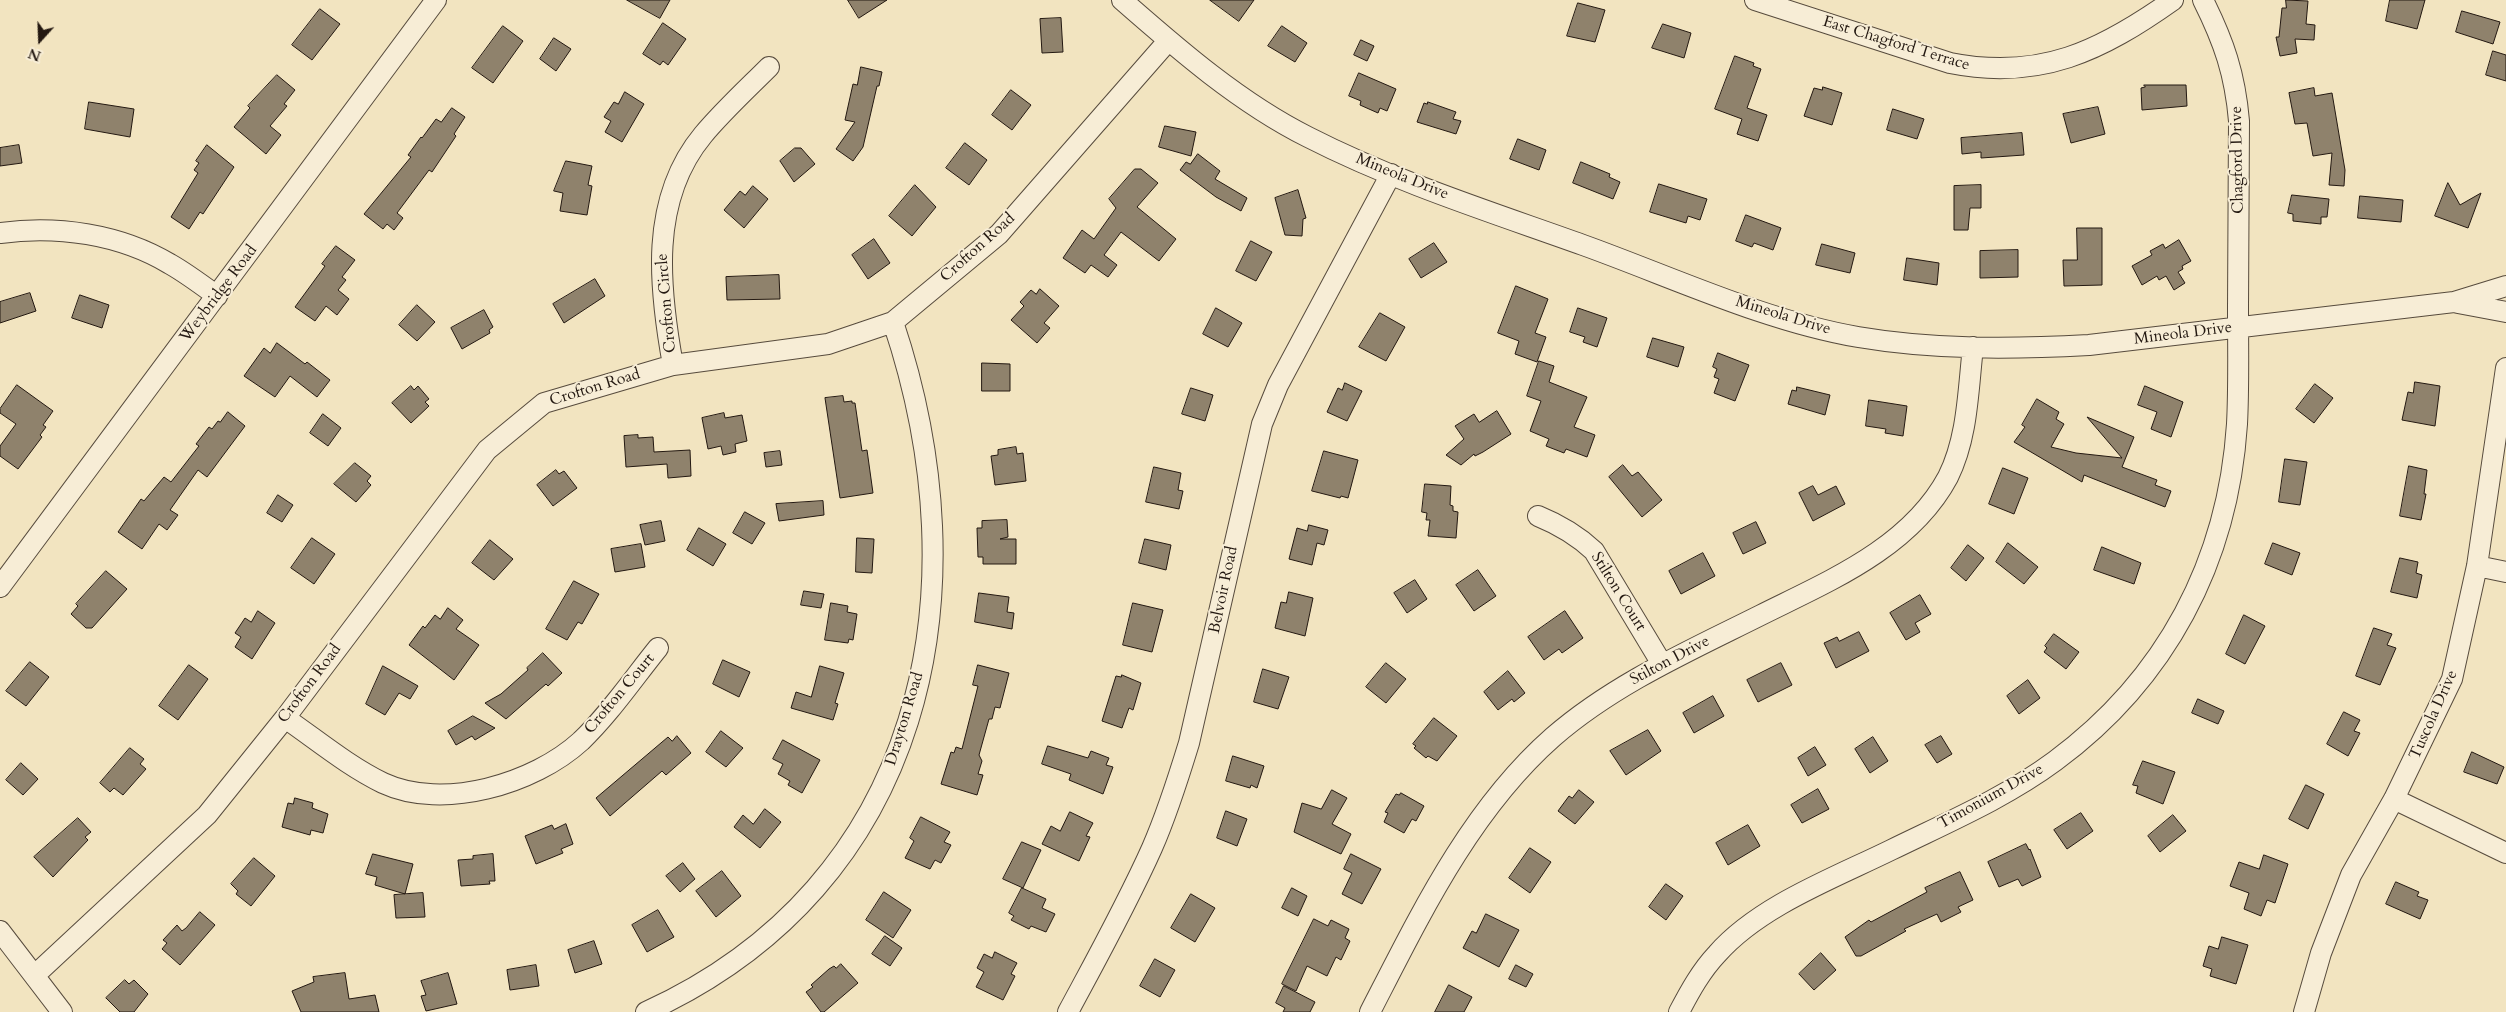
<!DOCTYPE html>
<html>
<head>
<meta charset="utf-8">
<style>
  body { margin:0 }
  #map { position:relative; width:2506px; height:1012px; overflow:hidden; background:#f2e4c0; font-family:Cardo,serif }
  canvas { display:block }
  .north { position:absolute; left:15px; top:15px; width:50px; height:50px; -webkit-text-stroke:4px #f7edd6; paint-order:stroke; rotate:200deg; font-size:14px; font-weight:700; line-height:20px; text-align:center; color:#231811 }
  .north::after { content:''; display:block; margin:auto; width:18px; height:22px; background:#231811; clip-path:polygon(50% 0,100% 100%,50% 72%,0 100%) }
</style>
</head>
<body>
<div id="map">
<canvas width="2506" height="1012"></canvas>
<div class="north">N</div>
</div>
<script>
const ctx = document.querySelector('canvas').getContext('2d');
ctx.lineJoin = 'round';
function fill(path, color) { ctx.fillStyle = color; ctx.fill(path, 'evenodd'); }
function trace(path, color, width, dash) { ctx.strokeStyle = color; ctx.lineWidth = width; ctx.lineCap = dash ? 'butt' : 'round'; ctx.setLineDash(dash || []); ctx.stroke(path); }
function drawText(font, color, halo, rows, align = 'center') {
  ctx.font = font + ' Cardo,serif'; ctx.lineWidth = 4; ctx.setLineDash([]); ctx.textBaseline = 'middle'; ctx.strokeStyle = halo; ctx.fillStyle = color; for (const [text, x, y, turn = 0] of rows) {
    ctx.save(); ctx.translate(x, y); ctx.rotate((+turn || 0) * Math.PI / 180); ctx.textAlign = isNaN(turn) ? turn : align; if (halo) ctx.strokeText(text, 0, 0); ctx.fillText(text, 0, 0); ctx.restore();
  }
}
const building = new Path2D(`
  M627,0h43l-10,18z
  M848,0h39l-28,18z
  M1210,0h44l-15,21z
  M2286,0l22,1 -2,23 9,1 -1,15 -19,-1 2,14 -17,3 -4,-19h3l3,-29h4z
  M2390,0h35l-8,29 -31,-8z
  M1578,3l27,7 -10,32 -28,-6z
  M320,9l20,15 -28,36 -20,-15z
  M2462,11l38,11 -7,22 -37,-12z
  M1061,18l2,34 -21,1 -2,-34z
  M663,23l23,16 -18,26 -5,-4 -3,4 -17,-11z
  M1663,24l28,9 -7,25 -32,-10z
  M503,26l20,15 -30,42 -21,-15z
  M1282,26l25,17 -12,19 -27,-16z
  M554,38l17,11 -15,22 -16,-12z
  M1361,40l13,6 -7,15 -13,-6z
  M2493,51l13,4v26l-20,-6z
  M1735,56l19,7 -1,3 8,3 -14,39 20,7 -9,26 -21,-7 5,-15 -27,-10z
  M861,67l21,5 -3,14h-2l-14,61 -10,14 -17,-12 19,-27 -10,-2 8,-36 4,1z
  M1359,73l37,16 -9,22 -7,-3 -2,5 -18,-8 1,-4 -12,-5z
  M277,75l18,15 -11,14 3,2 -17,20 11,9 -15,19 -32,-27 16,-19 -2,-2z
  M2144,85h42l1,21 -45,4 -1,-22 4,-1z
  M1823,87l19,6 -10,32 -28,-9 10,-28 8,2z
  M2314,88l1,8 17,-3 13,77 -1,16 -15,-1 3,-32 -19,3 -6,-33 -12,1 -6,-31z
  M1011,90l20,15 -19,25 -20,-15z
  M625,92l19,12 -22,38 -17,-10 6,-11 -7,-4 10,-15 4,2z
  M89,102l45,7 -4,28 -45,-8z
  M1428,102l28,10 -3,7 8,2 -5,13 -39,-12 7,-19 3,1z
  M2098,107l7,27 -34,9 -8,-29z
  M452,108l13,9 -11,17 2,2 -24,36 -3,-2 -32,43 6,5 -9,12 -7,-6 -4,5 -19,-15 47,-57 -3,-2 13,-18 1,1 14,-19 5,3z
  M1893,109l31,10 -7,20 -30,-9z
  M1165,126l31,6 -5,24 -32,-9z
  M2022,133l2,22 -43,3v-6l-19,2 -1,-16z
  M1518,139l28,11 -7,20 -29,-11z
  M965,143l22,17 -18,25 -23,-17z
  M19,145l3,18 -22,3v-18z
  M207,145l27,22 -31,47 -3,-2 -11,17 -18,-12 27,-44 -4,-3 5,-7 -3,-2z
  M795,148h6l14,16 -21,18 -14,-21z
  M1198,154l22,17 -5,8 32,19 -6,13 -25,-14 -36,-27 6,-8 4,2z
  M566,161l26,5 -4,19 4,1 -5,29 -27,-4 3,-18 -9,-2z
  M1581,162l29,12 -1,3 11,5 -7,17 -40,-16z
  M1135,169h6l17,14 -21,24 39,32 -17,22 -38,-29 -17,23 13,10 -9,12 -17,-12 -6,8 -22,-15 19,-28 12,9 22,-31 -7,-9z
  M2448,183l12,22 21,-12 -13,35 -33,-12z
  M1659,184l48,15 -7,21 -12,-4 -2,7 -36,-11z
  M915,185l21,22 -24,29 -23,-20z
  M1981,185v23h-11l-2,22h-14v-44z
  M753,186l15,13 -24,29 -20,-18 16,-19 5,4z
  M1298,190l8,28 -3,1 -1,17 -17,-1 -10,-37z
  M2292,195l37,4 -2,18h-6v7l-28,-3v-7l-5,-1z
  M2360,196l43,4 -2,22 -43,-4z
  M1746,215l35,13 -8,22 -19,-7 -2,4 -16,-6z
  M2077,228h25v57l-38,1 -1,-26h14z
  M874,239l16,24 -22,16 -16,-24z
  M2179,240l12,21 -9,5 1,3 -5,3 7,11 -11,7 -8,-14 -7,4 -2,-4 -15,9 -10,-19 20,-11 -2,-4 13,-7 2,4z
  M1251,241l21,11 -16,29 -20,-10z
  M1434,243l13,19 -26,16 -12,-19z
  M1822,244l33,9 -5,20 -34,-8z
  M336,246l19,14 -13,17 4,3 -8,10 11,9 -12,16 -11,-9 -11,15 -20,-14 30,-41 -3,-2z
  M2018,250v27l-38,1v-27z
  M1907,258l32,5 -2,22 -33,-5z
  M779,275l1,24 -53,1 -1,-23z
  M595,279l10,17 -41,27 -11,-19z
  M1516,286l32,13 -13,34 11,4 -9,25 -22,-8 4,-13 -21,-8z
  M1040,289l19,17 -15,17 6,5 -13,15 -26,-23 13,-14 -4,-4 11,-12 5,4z
  M30,293l6,18 -36,12v-21z
  M80,295l29,10 -7,23 -30,-10z
  M417,305l18,17 -18,19 -18,-16z
  M1216,308l26,15 -14,24 -25,-13z
  M1578,308l29,10 -10,29 -14,-5 2,-5 -15,-5z
  M484,310l9,17 -4,3 1,3 -28,16 -11,-21z
  M1380,313l25,14 -19,34 -27,-14z
  M1653,338l31,9 -6,20 -31,-10z
  M277,343l28,21 2,-2 23,18 -13,17 -27,-21 -15,21 -31,-21 20,-28 6,5z
  M1718,353l31,12 -14,36 -21,-8 5,-14 -5,-2 3,-8 -4,-2z
  M1539,361l15,5 -5,16 38,15 -13,30 21,8 -8,22 -21,-8 -2,4 -18,-7 3,-7 -19,-8 11,-30 -14,-5z
  M982,363l28,1v27h-28z
  M2415,382l25,4 -5,40 -33,-6 6,-28 5,1z
  M1345,383l17,8 -15,30 -20,-9 11,-24 4,2z
  M2315,384l18,14 -19,25 -18,-14z
  M17,385l36,26 -10,14 3,2 -6,8 2,2 -24,32 -18,-13v-10l16,-22 -16,-11v-4z
  M411,386l3,4 4,-4 11,13 -4,3 4,4 -18,17 -19,-20z
  M2145,386l38,16 -12,35 -20,-8 6,-17 -19,-7z
  M1797,387l33,8 -5,20 -37,-11 4,-14 4,1z
  M1191,388l22,7 -8,26 -23,-7z
  M843,396l1,6 8,-1v2h3l7,48 5,-1 6,43 -33,5 -15,-100z
  M2037,399l22,13 -3,7 8,5 -13,23 25,6 46,5 -35,-41 47,20 -12,30 35,13 -2,5 16,6 -6,16 -81,-32 -2,7 -68,-40 11,-15 -3,-2z
  M1869,400l38,6 -4,30 -18,-3 1,-4 -20,-3z
  M1497,411l14,23 -28,18 -8,4 -1,-2 -13,11 -15,-10 18,-16 -9,-13 19,-12 5,8z
  M228,412l17,14 -38,51 -9,-7 -28,40 8,5 -11,15 -8,-6 -17,25 -24,-17 23,-33 3,2 20,-24 7,5 28,-36 -3,-2 13,-17 3,2 6,-8 2,1z
  M724,413l1,5 17,-3 5,26 -12,3 1,8 -13,3 -2,-9 -13,3 -6,-31z
  M323,414l18,14 -13,18 -18,-13z
  M638,435v3l15,-1 1,15 36,-2 1,26 -23,2 -1,-14 -41,3 -2,-31z
  M1016,447l1,7 6,-1 3,28 -31,4 -4,-29 7,-1v-5z
  M780,451l2,14 -16,2 -2,-14z
  M1324,451l34,9 -10,38 -7,-2 -1,2 -28,-7z
  M2285,459l22,3 -7,43 -21,-3z
  M355,463l16,13 -4,5 4,4 -15,17 -22,-18z
  M1623,465l9,11 6,-4 24,28 -20,17 -33,-40z
  M2409,466l18,4 -3,24h2l-5,26 -21,-4z
  M1154,467l27,6 -3,17 5,1 -4,18 -33,-7z
  M2003,468l25,10 -14,36 -25,-10z
  M556,470l3,4 5,-3 13,17 -24,18 -16,-21z
  M1425,484l26,2 -1,19 3,1v5l5,1 -2,26 -28,-2 2,-16h-4l1,-7 -5,-1z
  M1813,486l5,9 18,-9 9,18 -32,17 -14,-28z
  M278,495l15,10 -11,17 -15,-9z
  M823,501l1,14 -45,6 -3,-17z
  M745,512l20,11 -13,21 -19,-11z
  M1007,520l1,17 -8,2h16v25h-33v-7h-5l-1,-29h5v-7z
  M661,521l4,20 -20,4 -5,-20z
  M1756,522l10,21 -23,11 -10,-21z
  M1309,525l19,5 -4,15 -7,-2 -5,22 -23,-6 8,-31 10,3z
  M699,528l27,16 -13,22 -26,-16z
  M312,538l23,16 -21,30 -23,-16z
  M857,538l17,1 -2,34 -16,-1z
  M1145,539l26,6 -5,25 -27,-7z
  M490,540l23,19 -19,21 -22,-17z
  M2008,543l30,24 -14,17 -28,-22z
  M2273,543l27,10 -8,22 -27,-11z
  M641,544l4,23 -30,5 -4,-23z
  M1968,545l16,13 -18,23 -15,-13z
  M2102,547l39,16 -7,21 -40,-14z
  M1703,553l12,23 -34,18 -12,-23z
  M2400,558l18,4 -2,11 6,2 -5,23 -26,-6z
  M1478,570l18,26 -22,15 -18,-26z
  M106,571l21,18 -35,39h-6l-15,-14 7,-8 -2,-2z
  M1415,580l12,19 -20,14 -13,-20z
  M574,581l25,13 -17,30 -4,-2 -11,18 -21,-11z
  M804,591l20,3 -3,14 -20,-3z
  M1289,592l24,6 -8,38 -30,-8 6,-26 5,1z
  M979,593l30,4 -2,15 7,1 -2,16 -37,-7z
  M1920,595l11,19 -16,9 5,9 -14,8 -16,-27z
  M831,603l17,3 -1,6 10,2 -4,26 -4,-1 -1,4 -23,-3z
  M1133,603l30,7 -11,42 -29,-7z
  M448,608l15,12 -7,9 23,16 -25,35 -45,-35 14,-19 2,2 10,-13 5,4z
  M258,611l17,12 -23,36 -17,-12 6,-10 -6,-4 10,-15 6,4z
  M1565,611l18,27 -21,15 -3,-4 -15,11 -16,-23z
  M2244,615l21,11 -20,38 -19,-10z
  M2374,628l18,6 -5,11 9,3 -16,37 -24,-9z
  M1859,632l10,19 -33,17 -12,-25 13,-6 2,4z
  M2054,634l25,18 -13,17 -22,-17 3,-4 -2,-2z
  M543,653l19,20 -14,13 -2,-2 -40,35 -21,-16 16,-9 27,-24 -1,-2z
  M723,660l27,12 -11,25 -26,-13z
  M30,662l19,15 -23,29 -20,-15z
  M1386,663l20,16 -20,24 -20,-16z
  M1781,663l11,22 -34,17 -11,-22z
  M189,665l19,14 -30,41 -19,-14z
  M978,665l31,8 -9,35 -5,-1 -3,12h-3l-10,36 3,6 -4,13 5,1 -6,20 -36,-11 10,-32 3,1 2,-6 6,2 16,-63 -5,-1z
  M383,666l35,20 -8,13 -11,-6 -14,22 -19,-11z
  M820,666l24,7 -9,30 3,1 -5,16 -42,-12 5,-16 15,5z
  M1263,669l26,8 -11,32 -24,-7z
  M1508,671l17,22 -11,9 -2,-3 -14,11 -14,-18z
  M1122,675l19,8 -8,27 -4,-2 -7,20 -20,-7 14,-45 5,1z
  M2028,680l12,18 -21,16 -12,-18z
  M1713,696l11,20 -30,17 -11,-20z
  M2198,699l26,12 -6,13 -26,-11z
  M2344,712l16,8 -6,11 6,2 -12,23 -21,-12z
  M473,716l22,12 -20,12 -3,-4 -16,9 -8,-14z
  M1434,718l23,18 -20,25 -9,-5 -2,2 -12,-10 2,-2 -3,-2z
  M1648,730l13,21 -35,24 -16,-24z
  M721,731l22,17 -17,19 -20,-15z
  M677,736l14,17 -25,22 -4,-4 -52,45 -14,-18 72,-61 4,4z
  M1941,736l11,18 -15,9 -12,-18z
  M1873,737l15,24 -18,12 -15,-24z
  M783,740l37,20 -18,33 -14,-8 2,-4 -12,-7 5,-10 -10,-5z
  M1048,746l40,12 3,-7 18,7 -3,7 7,2 -10,27 -34,-14 2,-6 -29,-10z
  M1815,747l11,18 -18,11 -10,-18z
  M130,748l14,11 -4,5 6,5 -23,26 -9,-7 -4,4 -10,-9z
  M2472,752l32,15 -7,17 -33,-12z
  M1233,756l31,10 -7,22 -6,-3 -1,3 -24,-7z
  M2143,761l32,11 -12,32 -27,-11 2,-7 -5,-1z
  M21,763l17,16 -15,16 -17,-15z
  M2306,785l18,9 -16,35 -19,-10z
  M1818,789l11,20 -27,14 -11,-18z
  M1332,790l15,8 -15,26 19,10 -10,20 -47,-22 8,-29 19,6z
  M1579,790l15,12 -19,22 -17,-13 11,-15 3,2z
  M1401,793l23,13 -8,15 -4,-2 -8,14 -20,-11 4,-9 -3,-1 11,-18 3,1z
  M295,798l18,5 -1,5 16,6 -5,19 -12,-3 -1,5 -28,-8 6,-24 5,1z
  M765,809l16,13 -21,26 -26,-21 9,-12 10,9z
  M1226,811l21,8 -10,27 -20,-8z
  M1070,812l23,11 -7,13 4,1 -11,24 -37,-17 9,-18 9,5z
  M2081,813l12,18 -26,18 -13,-19z
  M2173,815l13,16 -26,21 -12,-16z
  M921,817l29,15 -6,10 7,3 -10,18 -6,-3 -5,9 -25,-11 9,-17 -4,-3z
  M78,818l13,14 -6,5 3,3 -35,37 -19,-20z
  M566,824l7,20 -12,5 2,4 -27,11 -11,-28 27,-11 2,4z
  M1748,825l12,21 -32,19 -12,-22z
  M1022,842l19,8 -18,38 -20,-9z
  M2026,844l3,6 1,-1 11,28 -19,9 -4,-7 -19,8 -11,-25z
  M1530,848l21,14 -21,31 -21,-15z
  M373,854l40,10 -8,30 -30,-9 2,-8 -11,-3z
  M493,854l2,27h-6l1,3 -29,2 -3,-26 15,-1v-3z
  M1351,854l30,15 -19,35 -20,-10 10,-21 -8,-4z
  M2264,855l24,9 -13,39 -8,-3 -6,16 -17,-7 5,-16 -19,-7 9,-24 20,7z
  M254,858l21,18 -24,30 -15,-12 2,-3 -7,-7z
  M683,863l12,16 -15,13 -14,-16z
  M722,871l19,25 -25,21 -20,-26z
  M1960,872l13,28 -15,7 3,5 -20,10 -4,-8 -33,15 2,2 -45,25h-5l-11,-19 24,-17 2,2 56,-30 -2,-4z
  M2396,882l23,10 -2,4 11,4 -8,19 -34,-15z
  M1666,884l17,12 -17,24 -17,-13z
  M1022,888l24,11 -4,9 13,6 -9,18 -15,-6 -2,3 -18,-9 3,-4 -5,-3z
  M1292,888l15,8 -9,20 -16,-8z
  M884,892l27,18 -18,28 -27,-18z
  M423,893l2,24 -29,1 -2,-23z
  M1191,894l24,14 -20,34 -24,-14z
  M658,910l16,27 -27,15 -15,-27z
  M200,912l15,13 -35,40 -18,-16 5,-6 -4,-3 14,-15 5,6 4,-3z
  M1486,914l33,16 -20,37 -36,-19 9,-17 4,2z
  M1314,919l14,7 3,-6 18,9 -4,9 5,3 -9,19 -5,-3 -9,19 -20,-10 -11,25 -14,-7z
  M885,936l17,12 -12,18 -18,-12z
  M2222,937l26,8 -12,39 -26,-8 2,-7 -9,-3 6,-20 9,3z
  M594,941l8,23 -27,9 -7,-23z
  M995,952l22,11 -6,11 4,2 -12,24 -27,-13 8,-15 -7,-4 7,-14 8,4z
  M1821,953l15,17 -22,20 -15,-16z
  M1155,959l20,11 -15,27 -20,-11z
  M841,964l17,19 -34,29h-3l-15,-20 7,-5 -2,-2 18,-16 5,-3 2,2z
  M536,965l3,21 -29,4 -3,-20z
  M1516,965l17,9 -7,13 -17,-8z
  M345,973l4,26 26,-4 4,17h-78l-9,-21 22,-9 -1,-5z
  M448,973l9,31 -31,7 -5,-15 5,-1 -5,-14z
  M125,980l4,4 5,-4 14,14 -14,18h-14l-14,-14z
  M1449,985l23,12 -8,15h-29z
  M1284,986l31,16 -5,10h-27l2,-4 -9,-5z`);
fill(building, '#8f826c');
trace(building, '#231811', 1);
const minor = new Path2D(`
  M1122,0c57,50 118,103 186,137 88,45 183,75 275,108 89,32 182,76 275,92 76,13 155,12 231,8l365,-43 52,-16
  M1755,0l195,63c90,18 151,-12 223,-63
  M0,233c57,-8 120,1 170,31 16,9 32,21 47,32
  M2458,303l48,9
  M673,365c-14,-77 -24,-165 30,-230 20,-24 44,-46 66,-68
  M1538,516c22,9 39,19 56,35l68,113
  M2477,566l29,6
  M0,587l436,-587
  M285,718c32,22 63,48 98,65 60,28 151,1 198,-42 29,-28 52,-62 77,-93
  M2394,799l112,54
  M0,931l62,81
  M35,975l172,-160 78,-97 202,-268 57,-47 129,-38 155,-21 65,-22 106,-88 169,-193
  M646,1012c279,-127 338,-419 247,-690
  M1068,1012c29,-54 59,-108 84,-164 15,-34 26,-69 37,-105l73,-319 16,-39 113,-211
  M1370,1012c50,-97 100,-202 183,-275 61,-53 136,-86 208,-122 68,-34 149,-67 187,-138 20,-40 20,-87 25,-130
  M1679,1012c11,-21 22,-41 38,-58 42,-48 117,-76 174,-104 55,-27 114,-52 164,-89 111,-82 173,-199 182,-337 2,-38 1,-78 1,-116 0,-63 1,-125 1,-187 -4,-47 -15,-79 -36,-121
  M2304,1012l17,-59 30,-78 43,-76 58,-120 25,-113 29,-198`);
trace(minor, '#574b3d', 22);
trace(minor, '#f7edd6', 20);
drawText('16px', '#231811', '#f7edd6', [
  ["East Chagford Terrace",1896,44,17],
  ["Chagford Drive",2238,160,-91],
  ["Mineola Drive",1402,177,22],
  ["Crofton Road",978,248,-42],
  ["Weybridge Road",219,294,-53],
  ["Crofton Circle",667,303,-95],
  ["Mineola Drive",1783,316,17],
  ["Mineola Drive",2183,334,-7],
  ["Crofton Road",595,388,-17],
  ["Belvoir Road",1224,590,-78],
  ["Stilton Court",1618,592,58],
  ["Stilton Drive",1670,661,-28],
  ["Crofton Road",310,684,-53],
  ["Crofton Court",620,694,-50],
  ["Tuscola Drive",2434,715,-66],
  ["Drayton Road",905,719,-73],
  ["Timonium Drive",1991,797,-29]
]);
</script>
</body>
</html>
